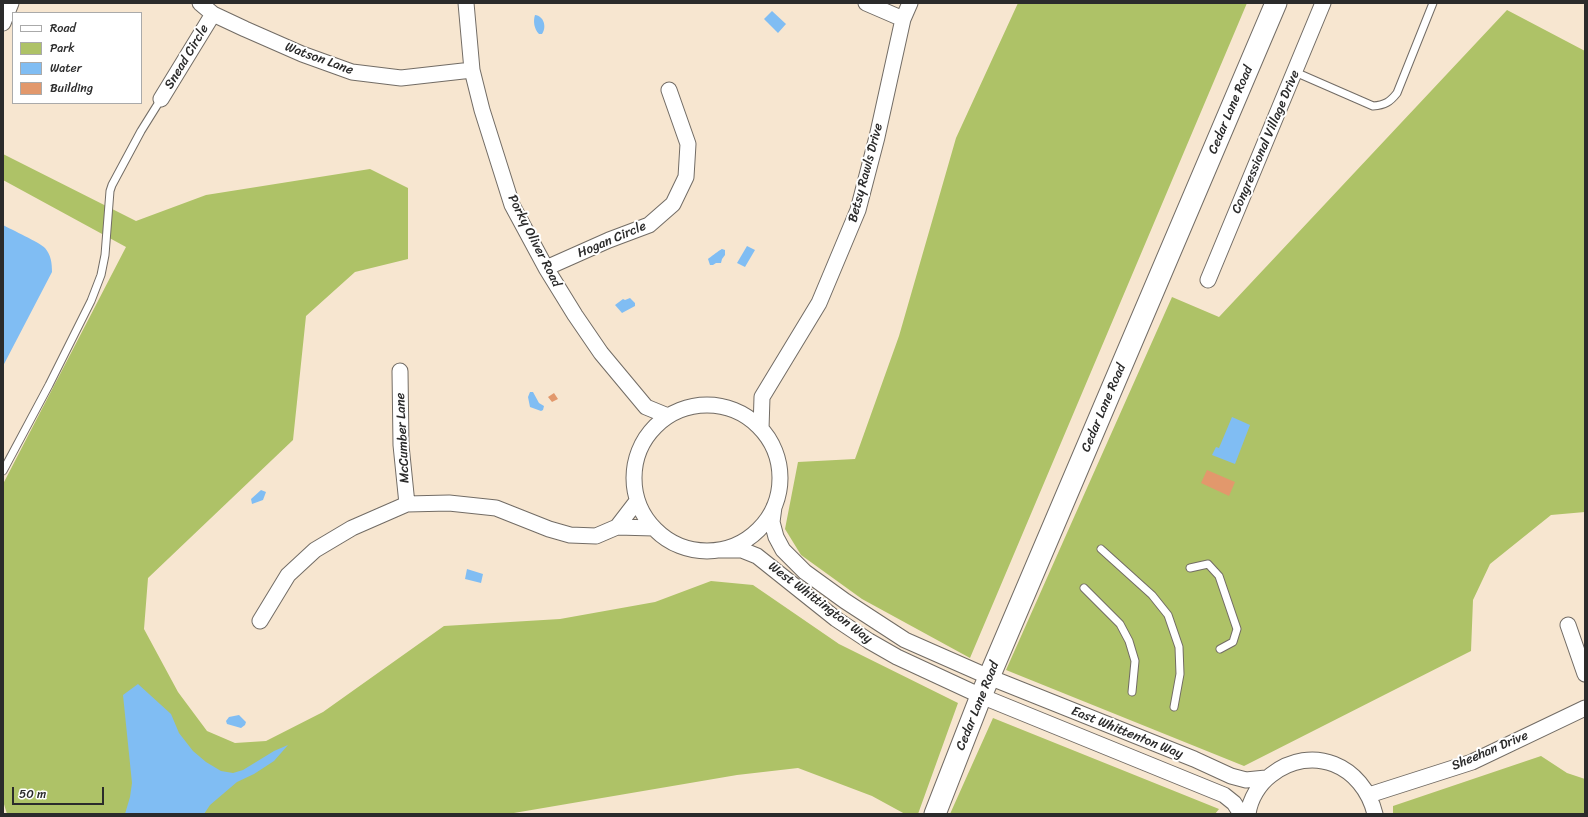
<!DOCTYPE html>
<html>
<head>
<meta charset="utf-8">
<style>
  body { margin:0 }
  #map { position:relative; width:1588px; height:817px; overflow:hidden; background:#f7e6d0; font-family:Sriracha,sans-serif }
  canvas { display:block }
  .frame { position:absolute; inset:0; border:4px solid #2b2b2b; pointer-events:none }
  .legend { position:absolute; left:12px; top:12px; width:130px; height:92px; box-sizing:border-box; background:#fff; border:1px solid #aaa; margin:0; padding:5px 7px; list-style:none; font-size:12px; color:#2b2b2b }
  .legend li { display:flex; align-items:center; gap:8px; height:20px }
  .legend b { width:20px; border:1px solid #aaa }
  .scale { position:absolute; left:12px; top:787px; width:92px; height:18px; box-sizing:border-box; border:2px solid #2b2b2b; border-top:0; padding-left:5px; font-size:12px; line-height:14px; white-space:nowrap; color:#2b2b2b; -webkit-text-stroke:3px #fff; paint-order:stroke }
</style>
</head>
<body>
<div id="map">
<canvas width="1588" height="817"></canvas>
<div class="frame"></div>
<ul class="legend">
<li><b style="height:5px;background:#fff"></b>Road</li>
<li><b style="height:11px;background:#aec267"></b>Park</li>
<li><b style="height:11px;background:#80bdf3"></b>Water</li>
<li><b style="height:11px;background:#e2986c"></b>Building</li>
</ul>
<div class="scale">50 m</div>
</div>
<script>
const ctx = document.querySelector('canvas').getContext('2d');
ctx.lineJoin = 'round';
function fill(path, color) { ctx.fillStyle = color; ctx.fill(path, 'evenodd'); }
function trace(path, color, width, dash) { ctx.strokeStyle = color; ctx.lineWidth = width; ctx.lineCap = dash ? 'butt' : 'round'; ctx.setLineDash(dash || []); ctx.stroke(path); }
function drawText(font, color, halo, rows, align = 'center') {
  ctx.font = font + ' Sriracha,sans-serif'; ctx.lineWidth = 4; ctx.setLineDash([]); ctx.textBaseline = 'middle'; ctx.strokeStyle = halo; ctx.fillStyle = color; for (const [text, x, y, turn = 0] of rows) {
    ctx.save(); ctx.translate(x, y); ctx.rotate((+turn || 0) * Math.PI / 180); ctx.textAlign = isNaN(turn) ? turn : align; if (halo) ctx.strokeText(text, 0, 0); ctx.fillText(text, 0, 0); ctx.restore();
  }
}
fill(new Path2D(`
  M1018,3h229l-277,655 -108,-59 -61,-44 -16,-26 13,-67 57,-3 44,-123 57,-198z
  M1507,10l78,41v461l-34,3 -61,49 -17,36 -2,51 -227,115 -238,-96 166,-373 47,20z
  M3,154l133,67 70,-26 164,-26 38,19v71l-53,13 -49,44 -13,124 -145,138 -4,51 34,63 29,39 28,12 31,-2 57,-29 121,-86 116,-7 95,-17 56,-21 42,4 86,59 119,59 -40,111h-13l-33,-18 -74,-28 -61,7 -229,39h-501l-4,-13v-317l123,-237 -123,-67z
  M993,718l226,91 -4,5h-265z
  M1541,756l26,17 18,6v35h-192v-8z`), '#aec267');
fill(new Path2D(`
  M772,11l14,13 -8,9 -14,-14z
  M535,15c9,1 12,12 7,19h-3c-5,-5 -6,-13 -4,-19z
  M3,225c9,5 36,17 42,23 6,7 7,15 7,24l-49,94z
  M747,246l8,4 -10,17 -8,-4z
  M722,249l3,1v5l-3,4 -1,4h-5l-3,2h-3l-2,-6c0,0 13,-10 14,-10z
  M630,298l5,5v3l-13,7 -7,-8 8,-6 2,1z
  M530,392h3l6,11 5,3 -1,4 -2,1 -11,-4 -2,-10z
  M1232,417l18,8 -15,39 -23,-9 4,-8 3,1z
  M261,490l5,2 -3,8 -11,4 -1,-5z
  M467,569l16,5 -2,9 -16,-4z
  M138,684l33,30 8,19 14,18 13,11 15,9 12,2 10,-3 31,-19 14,-6 -14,16 -20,13 -17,8 -27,23 -6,9h-79l5,-17 2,-14 -9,-88z
  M239,715l7,7 -1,3 -4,3 -14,-4 -1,-3 3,-4z`), '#80bdf3');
fill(new Path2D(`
  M554,393l4,6 -6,3 -4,-5z
  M1207,470l28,12 -6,14 -28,-13z`), '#e2986c');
const lane = new Path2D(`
  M1295,72l78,34c12,-1 17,-4 24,-13l36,-90
  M3,471l46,-86 42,-84 10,-26 4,-20 5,-64 2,-6 29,-54 20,-32
  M1101,549l51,46 16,20 11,32 1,27 -6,33
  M1190,568l18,-4 11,12 18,53 -4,13 -13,7
  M1084,588l36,36 9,17 6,20 -3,31`);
const street = new Path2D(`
  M200,3l13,11 32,15 57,25 50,18 49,6 71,-8
  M466,3l6,67 10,40 30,95 34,63 29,47 26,38 45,54 22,9
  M866,3l37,16
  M3,23l8,-20
  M161,99l52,-85
  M546,268l63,-28 40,-15 24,-21 13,-27 2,-33 -19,-54
  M1208,280l115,-277
  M400,371l1,74 6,59
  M634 478a73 73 0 1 1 146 0a73 73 0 1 1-146 0Z
  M761,429l1,-32 57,-94 39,-93 19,-73 26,-118 7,-16
  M774,507l-2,15 4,15 7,13 22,22 40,29 60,39 84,37 205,82 37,17 15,4 20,-2
  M617,527l20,-26
  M721,550h21l15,6 79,63 33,22 28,16 84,39 243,99 10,8 7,11
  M260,621l28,-46 27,-25 37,-22 55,-24 42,-1 47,5 53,21 21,6 26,1 21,-9 37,1
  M1568,625l17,49
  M1369,795l103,-33 113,-54
  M1248,814c2,-15 11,-30 23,-39 41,-32 92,-10 104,39`);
const secondary = new Path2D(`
  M935,814l46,-118 295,-693`);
trace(lane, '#726c65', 9);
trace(street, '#726c65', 17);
trace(secondary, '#726c65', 23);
trace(lane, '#fff', 7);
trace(street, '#fff', 15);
trace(secondary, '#fff', 21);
drawText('13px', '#2b2b2b', '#fff', [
  ["Snead Circle",187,57,-59],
  ["Watson Lane",319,59,20],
  ["Cedar Lane Road",1231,110,-67],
  ["Congressional Village Drive",1266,142,-67],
  ["Betsy Rawls Drive",866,173,-75],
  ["Hogan Circle",612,240,-23],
  ["Porky Oliver Road",534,241,63],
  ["Cedar Lane Road",1104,408,-67],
  ["McCumber Lane",403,438,-93],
  ["West Whittington Way",820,603,37],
  ["Cedar Lane Road",978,706,-68],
  ["East Whittenton Way",1127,733,22],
  ["Sheehan Drive",1490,751,-23]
]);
</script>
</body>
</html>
